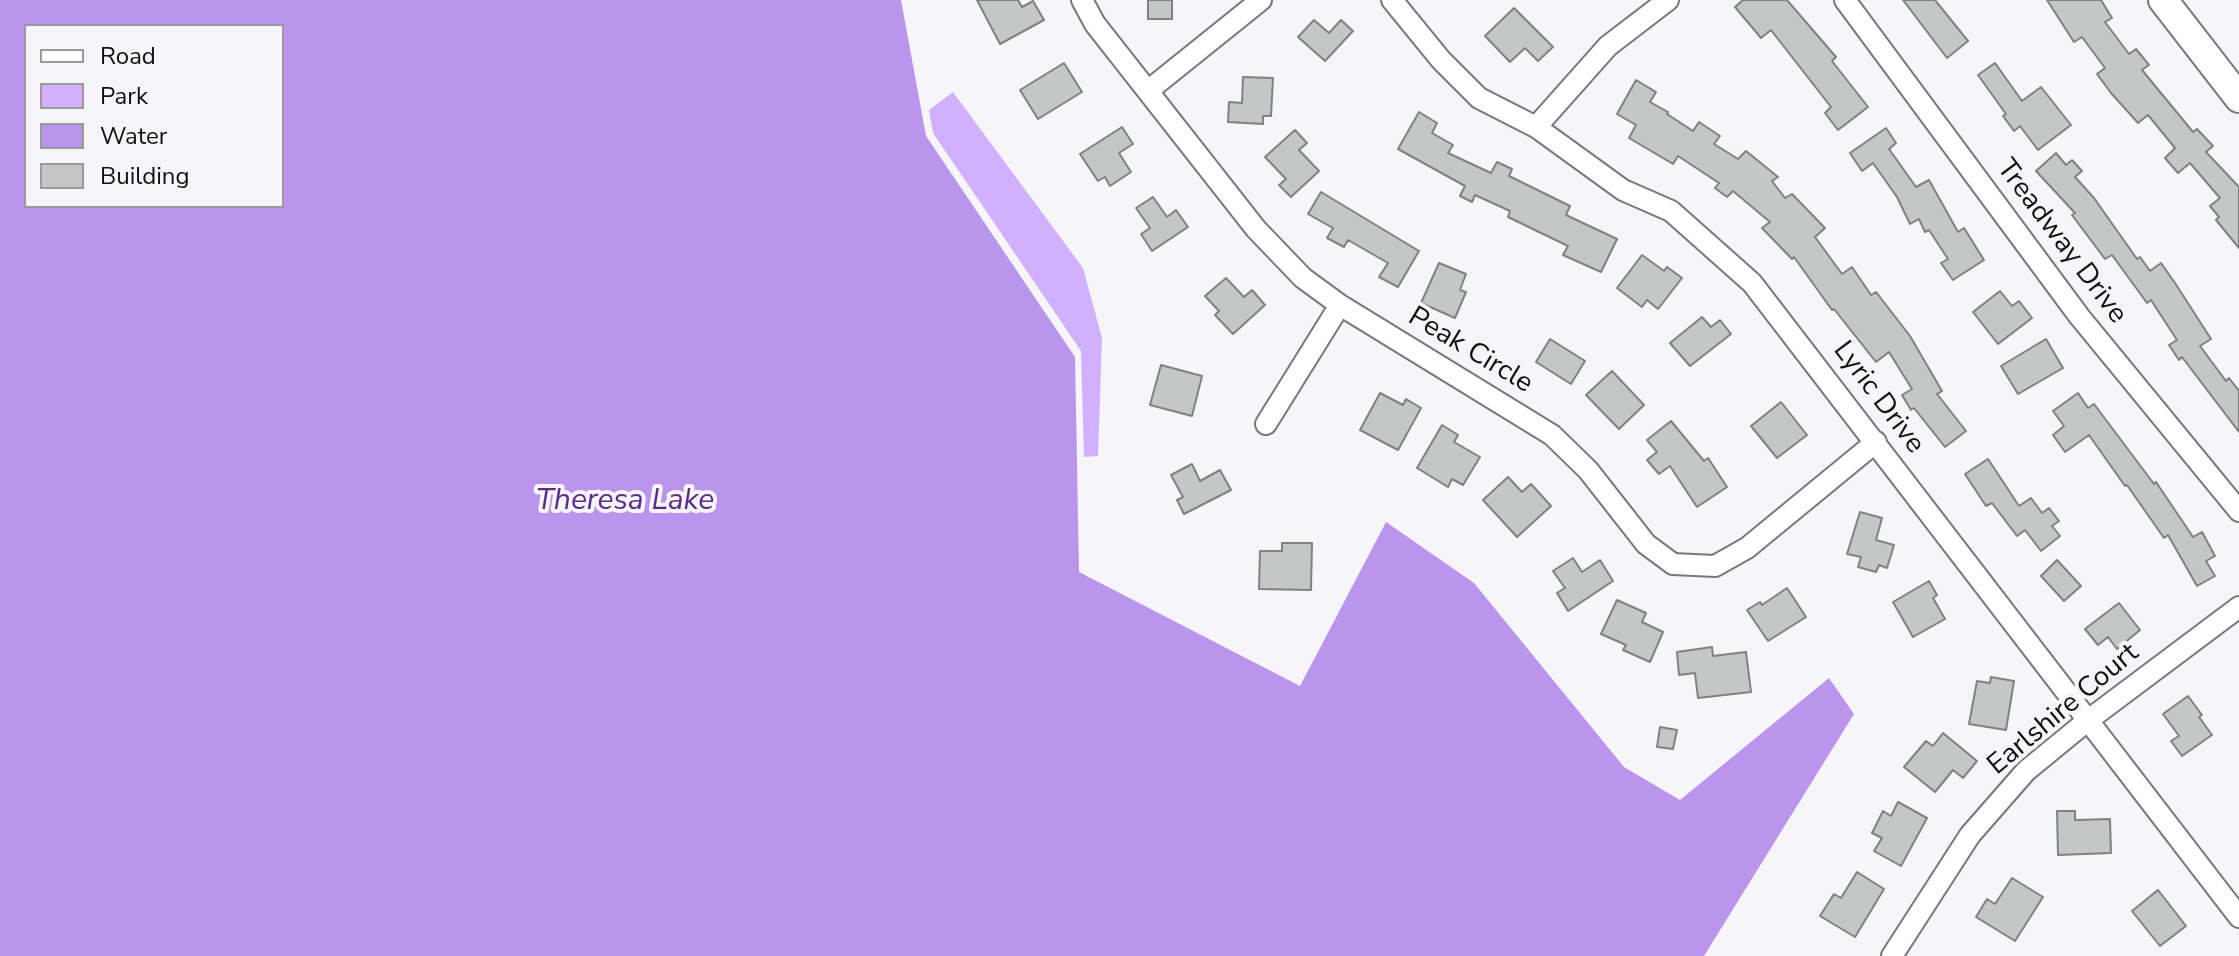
<!DOCTYPE html>
<html>
<head>
<meta charset="utf-8">
<style>
  body { margin:0 }
  #map { position:relative; width:2239px; height:956px; overflow:hidden; background:#f6f5f8; font-family:"Nunito Sans",sans-serif }
  canvas { display:block }
  .legend { position:absolute; left:24px; top:24px; width:260px; height:184px; box-sizing:border-box; background:#f6f5f8; border:2px solid #9a9a9c; margin:0; padding:10px 14px; list-style:none; font-size:24px; color:#111112 }
  .legend li { display:flex; align-items:center; gap:16px; height:40px }
  .legend b { width:40px; border:2px solid #9a9a9c }
</style>
</head>
<body>
<div id="map">
<canvas width="2239" height="956"></canvas>
<ul class="legend">
<li><b style="height:10px;background:#fff"></b>Road</li>
<li><b style="height:22px;background:#d1b1ff"></b>Park</li>
<li><b style="height:22px;background:#bb95ed"></b>Water</li>
<li><b style="height:22px;background:#c4c7c5"></b>Building</li>
</ul>
</div>
<script>
const ctx = document.querySelector('canvas').getContext('2d');
ctx.lineJoin = 'round';
function fill(path, color) { ctx.fillStyle = color; ctx.fill(path, 'evenodd'); }
function trace(path, color, width, dash) { ctx.strokeStyle = color; ctx.lineWidth = width; ctx.lineCap = dash ? 'butt' : 'round'; ctx.setLineDash(dash || []); ctx.stroke(path); }
function drawText(font, color, halo, rows, align = 'center') {
  ctx.font = font + ' "Nunito Sans",sans-serif'; ctx.lineWidth = 8; ctx.setLineDash([]); ctx.textBaseline = 'middle'; ctx.strokeStyle = halo; ctx.fillStyle = color; for (const [text, x, y, turn = 0] of rows) {
    ctx.save(); ctx.translate(x, y); ctx.rotate((+turn || 0) * Math.PI / 180); ctx.textAlign = isNaN(turn) ? turn : align; if (halo) ctx.strokeText(text, 0, 0); ctx.fillText(text, 0, 0); ctx.restore();
  }
}
fill(new Path2D(`
  M953,92l130,176 19,70 -4,118 -14,1 -3,-106 -148,-218 -4,-23z`), '#d1b1ff');
fill(new Path2D(`
  M0,0h901l25,136 149,221 4,215 221,114 86,-164 88,61 150,184 56,33 149,-122 25,36 -150,242h-1704zM26,26h256v180h-256z`), '#bb95ed');
const building = new Path2D(`
  M977,0h41l4,7 11,-6 11,19 -44,24z
  M1148,0h24v19h-24z
  M1743,0h44l49,57 -4,4 36,46 -30,23 -13,-17 6,-6 -60,-77 -10,8 -26,-31z
  M1903,0h32l33,41 -21,17z
  M2047,0h54l11,18 -7,4 24,32 7,-5 13,16 -7,5 51,62 4,-3 16,17 -7,6 33,35v61l-23,-28 3,-3 -9,-11 10,-8 -30,-35 -12,10 -13,-15 10,-10 -27,-33 -10,8 -27,-30 -14,-19 8,-6 -23,-31 -8,5z
  M1514,8l39,39 -15,14 -13,-13 -15,14 -25,-26z
  M1314,20l15,13 12,-13 12,11 -28,30 -27,-24z
  M1064,63l18,29 -44,27 -18,-29z
  M1995,63l27,38 19,-14 30,38 -33,25 -18,-24 -6,5 -11,-15 3,-2 -28,-39z
  M1243,77l30,1 -2,38h-8v8l-35,-2 1,-20 13,1z
  M1636,80l20,12 -6,10 18,10 -1,2 26,17 6,-9 21,14 -6,8 24,15 8,-8 32,26 -6,4 13,17 7,-4 33,34 -10,9 27,37 10,-7 19,28 5,-3 34,44 32,55 -5,3 29,37 -21,16 -31,-39 -3,2 -9,-15 10,-6 -23,-37 -13,10 -42,-53 -2,1 -38,-53 -2,2 -30,-31 8,-6 -37,-31 -6,6 -12,-9 4,-5 -41,-27 -5,8 -44,-26 7,-13 -19,-11z
  M1419,112l18,11 -5,10 21,12 -5,8 43,20 6,-11 15,7 -3,7 61,30 -4,9 51,24 -16,33 -38,-17 5,-9 -60,-29 2,-6 -35,-16 -3,7 -12,-6 5,-10 -67,-37z
  M1122,127l11,17 -14,9 12,19 -21,14 -5,-9 -7,4 -18,-27z
  M1886,128l10,15 -7,6 27,38 13,-7 29,52 6,-4 20,32 -31,20 -12,-17 7,-4 -19,-29 -4,2 -6,-13 -9,5 -13,-27 -24,-34 -11,8 -12,-18z
  M1295,130l12,13 -8,7 20,21 -28,26 -12,-12 7,-6 -21,-22z
  M2056,153l10,12 6,-5 10,11 -7,6 19,21 43,61 3,-2 10,14 11,-8 14,20 36,56 -11,7 26,35 3,-3 10,13v41l-57,-75 -3,3 -10,-15 8,-5 -26,-40 -4,3 -35,-48 -7,4 -33,-44 3,-2 -39,-42z
  M1321,192l98,59 -21,36 -19,-10 9,-14 -40,-23 -4,7 -17,-9 6,-10 -25,-14z
  M1153,197l14,20 9,-7 12,17 -36,24 -11,-17 9,-6 -14,-20z
  M1642,255l22,16 3,-4 15,11 -24,31 -11,-9 -5,7 -25,-19z
  M1439,263l27,11 -6,16 6,2 -11,26 -34,-15z
  M1226,278l18,19 8,-7 13,15 -32,29 -18,-19 4,-4 -14,-15z
  M2000,291l12,15 7,-5 13,17 -34,26 -25,-32z
  M1702,317l9,10 9,-7 11,14 -41,32 -20,-23z
  M1550,339l35,22 -14,23 -35,-22z
  M2046,339l17,29 -45,26 -17,-28z
  M1161,365l41,11 -10,40 -42,-11z
  M1612,371l32,34 -25,24 -33,-34z
  M1380,393l23,12 3,-6 15,9 -23,42 -38,-20z
  M2078,393l10,15 6,-4 60,80 2,-2 37,55 9,-5 13,24 -9,5 9,15 -18,10 -29,-51 -4,3 -37,-53 -2,1 -36,-51 -24,17 -12,-17 11,-9 -11,-15z
  M1781,402l26,33 -30,23 -26,-32z
  M1671,421l33,40 4,-3 19,29 -30,20 -27,-41 -11,8 -12,-14 10,-8 -10,-12z
  M1442,425l16,10 -4,7 26,15 -17,28 -11,-6 -4,8 -31,-19z
  M1988,459l31,47 12,-8 11,15 7,-5 10,13 -7,5 8,10 -19,15 -16,-21 -8,6 -25,-33 -6,3 -21,-32z
  M1192,464l8,17 20,-11 11,20 -47,24 -7,-14 6,-3 -12,-22z
  M1508,477l14,15 9,-8 20,22 -34,31 -34,-37z
  M1860,512l22,6 -6,22 18,5 -7,23 -8,-3 -3,7 -18,-5 3,-10 -14,-3z
  M1282,543h30l-1,47 -52,-1 1,-38h22z
  M1573,558l9,14 18,-12 13,21 -45,30 -11,-18 8,-5 -12,-17z
  M2057,560l24,26 -17,15 -23,-25z
  M1929,581l8,14 -4,3 12,21 -32,18 -20,-35z
  M1787,588l19,29 -38,24 -21,-31 13,-8 2,3z
  M1617,600l29,13 -4,9 21,10 -13,30 -27,-12 3,-5 -25,-11z
  M2119,603l21,27 -23,19 -9,-12 -10,8 -13,-16z
  M1712,647l1,9 33,-4 5,40 -53,6 -3,-25 -16,2 -2,-23z
  M1991,677l23,4 -8,49 -37,-6 8,-43 13,2z
  M2188,696l14,19 -3,2 13,18 -30,21 -11,-15 8,-5 -16,-22z
  M1660,727l17,3 -4,19 -16,-2z
  M1943,733l34,28 -14,17 -10,-8 -18,22 -31,-25 22,-26 7,5z
  M1898,802l29,16 -26,48 -27,-15 8,-13 -10,-5 11,-22 8,5z
  M2057,811h18v9l35,-1 1,34 -53,2z
  M1857,872l27,17 -29,48 -35,-21 14,-22 7,4z
  M2012,878l31,19 -28,44 -39,-24 11,-18 8,5z
  M2158,890l28,36 -26,20 -28,-35z`);
fill(building, '#c4c7c5');
trace(building, '#7f8280', 2);
const street = new Path2D(`
  M1082,0l13,24 161,205 47,49 37,27 212,130 36,35 58,74 27,20 42,2 32,-18 129,-106
  M1392,0l49,60 38,38 57,29 87,63 48,21 81,72 487,634
  M1845,0l234,316 160,195
  M1149,90l112,-90
  M1536,127l72,-81 60,-46
  M1266,424l74,-119
  M1892,956l78,-121 56,-64 61,-50 152,-114`);
const secondary = new Path2D(`
  M2163,0l76,98`);
trace(street, '#78777a', 24);
trace(secondary, '#78777a', 32);
trace(street, '#fff', 20);
trace(secondary, '#fff', 28);
drawText('28px', '#111112', '#f6f5f8', [
  ["Treadway Drive",2061,242,53],
  ["Peak Circle",1470,351,31],
  ["Lyric Drive",1878,398,53],
  ["Earlshire Court",2064,710,-40]
]);
drawText('italic 30px', '#5c298e', '#f6f5f8', [
  ["Theresa Lake",625,502]
]);
</script>
</body>
</html>
